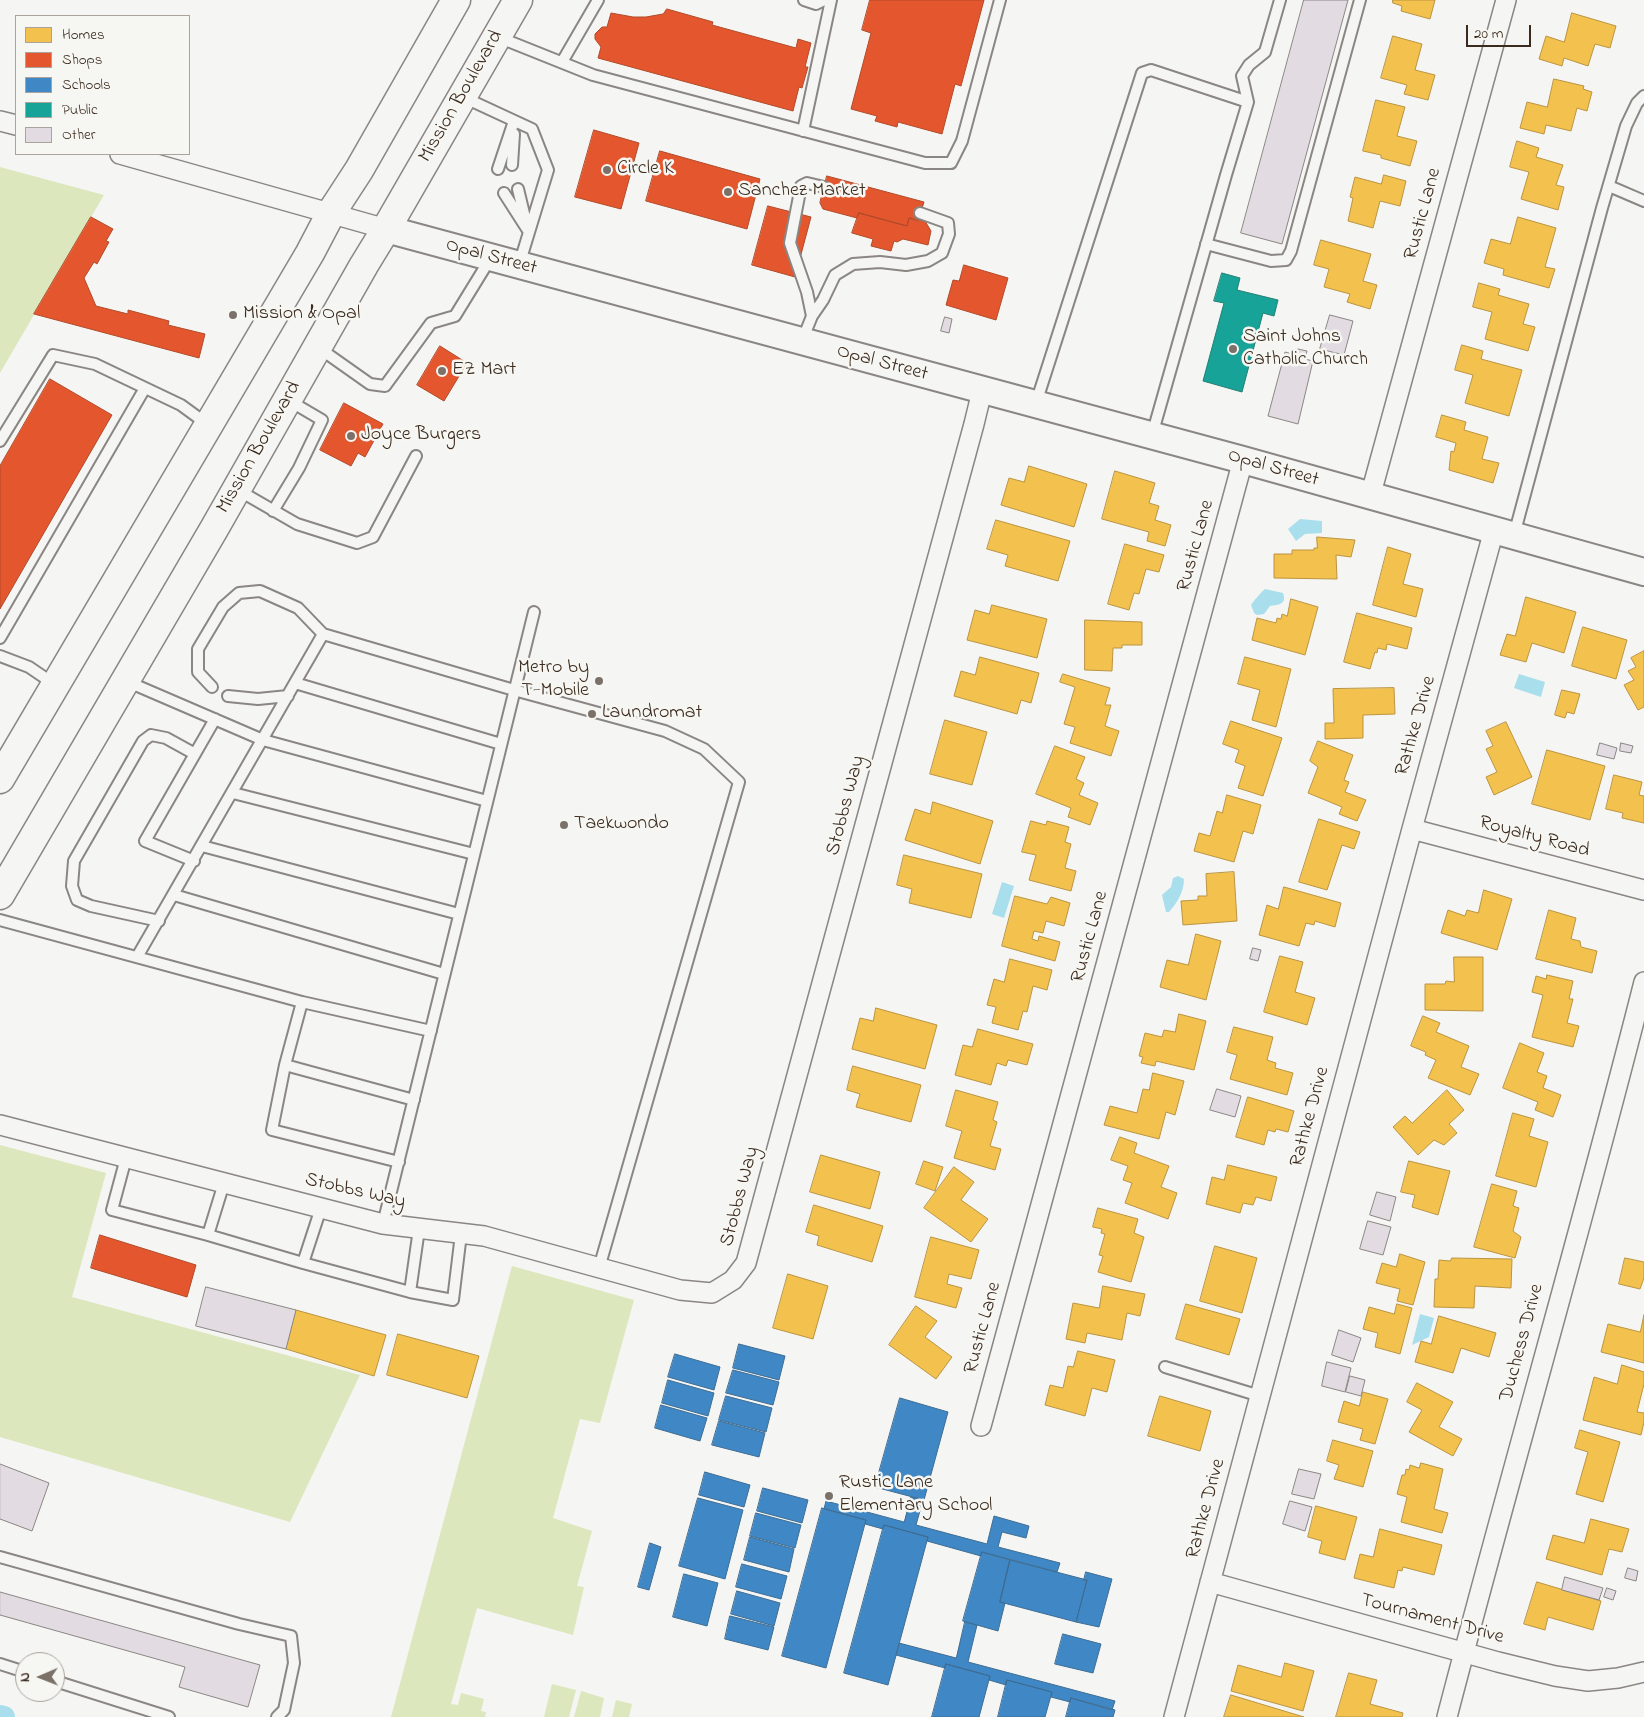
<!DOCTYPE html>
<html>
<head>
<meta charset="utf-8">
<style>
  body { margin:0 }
  #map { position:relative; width:1644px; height:1717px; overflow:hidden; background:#f5f5f3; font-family:"Indie Flower",sans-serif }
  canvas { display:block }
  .legend { position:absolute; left:15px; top:15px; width:175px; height:140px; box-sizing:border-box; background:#f6f6f2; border:1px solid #aba49d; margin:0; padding:6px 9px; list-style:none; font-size:15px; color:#3b2a1e }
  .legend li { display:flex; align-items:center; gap:10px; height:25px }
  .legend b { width:25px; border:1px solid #aba49d }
  .north { position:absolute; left:15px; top:1652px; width:50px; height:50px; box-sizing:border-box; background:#f6f6f2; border:1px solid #aba49d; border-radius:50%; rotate:269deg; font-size:14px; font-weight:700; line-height:20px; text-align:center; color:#3b2a1e }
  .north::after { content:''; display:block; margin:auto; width:18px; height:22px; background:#7c7169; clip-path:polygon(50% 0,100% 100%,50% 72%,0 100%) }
  .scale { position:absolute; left:1466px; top:25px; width:65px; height:22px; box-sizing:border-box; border:2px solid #3b2a1e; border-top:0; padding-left:6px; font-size:15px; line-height:18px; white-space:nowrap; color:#3b2a1e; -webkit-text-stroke:4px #f6f6f2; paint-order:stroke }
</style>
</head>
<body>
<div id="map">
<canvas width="1644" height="1717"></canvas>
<ul class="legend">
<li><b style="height:14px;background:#f2c14e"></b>Homes</li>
<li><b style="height:14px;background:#e4572e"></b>Shops</li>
<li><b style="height:14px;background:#3f88c5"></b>Schools</li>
<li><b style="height:14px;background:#17a398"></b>Public</li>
<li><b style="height:14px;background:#e2dbe2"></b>Other</li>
</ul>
<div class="north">N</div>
<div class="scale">20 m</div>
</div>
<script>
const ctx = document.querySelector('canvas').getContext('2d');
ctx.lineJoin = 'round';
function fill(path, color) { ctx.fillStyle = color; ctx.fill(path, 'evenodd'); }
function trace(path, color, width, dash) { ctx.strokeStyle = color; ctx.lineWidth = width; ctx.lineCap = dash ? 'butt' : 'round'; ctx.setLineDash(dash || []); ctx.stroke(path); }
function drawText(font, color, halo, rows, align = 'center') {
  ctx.font = font + ' "Indie Flower",sans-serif'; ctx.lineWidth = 5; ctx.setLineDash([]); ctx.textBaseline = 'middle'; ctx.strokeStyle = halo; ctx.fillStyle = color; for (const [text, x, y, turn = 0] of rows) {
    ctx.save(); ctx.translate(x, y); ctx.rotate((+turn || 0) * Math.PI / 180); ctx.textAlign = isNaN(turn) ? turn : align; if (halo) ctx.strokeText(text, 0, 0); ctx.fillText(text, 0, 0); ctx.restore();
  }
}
fill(new Path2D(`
  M0,167l104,28 -104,178z
  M0,1145l106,28 -34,124 288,78 -70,147 -290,-85z
  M512,1266l122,34 -34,123 -20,-4 -27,99 39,13 -15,55 7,1 -11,48 -96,-27 -26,96 7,1 3,-12 23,6 -3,12 5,1 -1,5h-94z
  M552,1684l24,6 -7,27h-25z
  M581,1691l23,7 -4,19h-26z
  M616,1700l16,4 -3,13h-17z`), '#dce7bd');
fill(new Path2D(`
  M1300,519l22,2v12l-17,1 -9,7 -8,-12z
  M1265,589l18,4c4,11 -4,12 -13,13l-6,8 -7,1 -3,-2 -3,-8c1,-2 11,-14 14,-16z
  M1519,674l26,8 -4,15 -27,-9z
  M1178,876l6,3c0,13 -7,24 -15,33h-3l-4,-17 9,-8 2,-9z
  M1002,882l12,4 -10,32 -12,-4z
  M1420,1314l14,4 -5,19 -17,8z`), '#a9dfec');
const homes = new Path2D(`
  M1393,0h42l-5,19 -29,-8 1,-5 -9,-3z
  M1572,13l44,13 -6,22 -15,-4 -7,22 -24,-8 -2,8 -23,-7 7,-23 18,6z
  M1393,36l29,8 -7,26 20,5 -7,25 -24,-6 3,-9 -26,-7z
  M1554,79l30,7 -1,3 9,3 -5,19 -10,-3 -6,23 -25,-6 -2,9 -24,-6 7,-26 20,5z
  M1376,100l29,7 -8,29 20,5 -7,25 -29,-8v-3l-18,-4z
  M1517,141l22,7 -3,9 27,8 -7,20 8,2 -6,23 -37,-11 8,-27 -19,-5z
  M1384,175l22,6 -6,25 -20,-5 -7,27 -25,-7 5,-23 -3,-1 5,-20 26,7z
  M1518,217l38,11 -11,39 10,2 -6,19 -46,-13 1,-6 -20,-6 7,-24 19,5z
  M1321,240l50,14 -8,27 14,4 -7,24 -23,-7 3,-8 -26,-7 5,-18 -15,-4z
  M1479,283l21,6 -2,6 31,9 -6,20 12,3 -7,24 -43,-12 7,-27 -19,-5z
  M1462,345l21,6 -2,8 41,11 -13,46 -44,-13 8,-28 -18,-5z
  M1442,415l24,7 -2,8 24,7 -6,22 17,4 -6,20 -44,-13 2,-19 3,1 2,-9 -20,-6z
  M1029,466l58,18 -13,43 -73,-22 8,-27 15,4z
  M1115,471l40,12 -6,20 10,3 -4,14 16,5 -6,21 -18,-5 2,-9 -47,-13z
  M996,520l74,21 -12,40 -53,-15 3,-11 -21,-6z
  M1317,537l38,3 -4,17 -15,-2 1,24 -63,-1v-24h18v-4h22v-2h3z
  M1125,544l39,11 -5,17 -13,-3 -7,25 -5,-1 -5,17 -21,-6z
  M1388,547l23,7 -8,30 20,5 -7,28 -43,-12z
  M1526,597l50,15 -12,41 -32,-10 -6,19 -26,-7 7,-21 8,2z
  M1291,599l27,8 -13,48 -53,-15 5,-22 19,5 1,-5 4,1 1,-5 5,2z
  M992,605l55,14 -10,39 -70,-18 8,-30 14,4z
  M1357,613l55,15 -5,21 -20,-5 -1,6 -8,-2 -1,5 -2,-1 -5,17 -26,-7z
  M1085,620l57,2v23h-20v3h-9l-1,23 -27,-1z
  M1583,627l44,13 -11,39 -44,-13z
  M1644,651v56l-6,3 -14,-25 10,-5 -6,-9 8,-4 -5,-9z
  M980,657l59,16 -8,30 -10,-3 -4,14 -63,-18 7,-25 14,4z
  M1245,657l46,12 -15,58 -24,-7 8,-30 -22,-6z
  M1063,674l47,14 -5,17h6l-6,21 14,5 -8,25 -41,-13 5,-16 -11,-3 11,-37 -15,-5z
  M1394,688l1,26 -32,1v23l-38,1v-16h9l-1,-34z
  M1562,690l18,4 -6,20 -7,-2 -2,6 -10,-3z
  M945,720l42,12 -15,53 -42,-11z
  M1231,721l51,17 -19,58 -25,-8 7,-22 -10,-4 4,-12 -16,-6z
  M1506,722l26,55 -38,18 -8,-18 11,-5 -11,-23 7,-3 -7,-15z
  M1318,741l35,14 -9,25 5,2 -4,10 21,8 -9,21 -18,-7 3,-7 -34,-14 10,-26 -8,-6z
  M1055,746l30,11 -9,22 8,4 -5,12 19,8 -8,22 -22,-8 3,-9 -35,-14z
  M1547,750l58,16 -15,54 -58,-16z
  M1614,775l28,7 -3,13 5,1v27l-22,-5 1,-5 -17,-4z
  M1227,795l34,10 -8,29 -10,-3 -9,31 -40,-11 5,-18 11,3 7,-25 5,2z
  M933,802l60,19 -13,43 -75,-24 10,-31 15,5z
  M1319,819l41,13 -6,17 -12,-4 -15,45 -28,-8z
  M1031,821l15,4 1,-4 22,6 -4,15 6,2 -6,24 11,3 -5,20 -42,-11 7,-25 -14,-3z
  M904,855l78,19 -11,44 -62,-15 3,-14 -15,-4z
  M1234,872l3,49 -54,4 -2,-24 17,-1v-4h9l-1,-22z
  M1284,887l57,16 -6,24 -20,-6 -1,4 -8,-2 -7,23 -40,-11 8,-30 11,4z
  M1484,890l28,9 -15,51 -56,-17 7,-23 17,6 2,-6 11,3z
  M1015,896l32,8 4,-7 19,6 -6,23 -18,-5 -3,12 -9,-2 -2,8 6,2 1,-5 21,6 -5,19 -53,-15z
  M1549,910l27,8 -5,21 9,2 1,6 16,4 -5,22 -56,-14z
  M1196,934l25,7 -15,59 -46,-13 7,-27 21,5z
  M1280,956l23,6 -8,30 20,6 -8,27 -43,-13z
  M1454,957h29v54l-58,-1v-26h20l1,-3 8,1z
  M1010,959l42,11 -5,20 -14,-4 -6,26 -4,-1 -5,19 -26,-7 4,-16 -9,-2 7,-26 10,3z
  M1547,975l26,6 -4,18h4l-6,24 12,3 -6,21 -41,-10 11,-42 -11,-3 4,-16 10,3z
  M876,1008l61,17 -12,44 -73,-20 8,-31 13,3z
  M1179,1014l27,7 -12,49 -38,-9 -1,5 -14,-3 2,-6 -4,-1 6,-23 17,4 2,-7 11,2z
  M1423,1016l17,7 -4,9 33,14 -8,21 18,7 -9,21 -42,-17 8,-18 -11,-5 1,-3 -15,-6z
  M1234,1027l39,10 -6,23 9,3 -1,5 18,5 -6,22 -57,-16 7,-24 -10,-3z
  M978,1029l55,15 -6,21 -19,-5 -2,6 -9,-3 -6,22 -36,-10 8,-30 9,2z
  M1520,1043l24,10 -7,19 10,4 -4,12 18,7 -8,22 -18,-7 3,-8 -35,-14z
  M853,1066l68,19 -10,37 -55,-15 4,-13 -13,-4z
  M1153,1073l31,8 -9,34 -9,-3 -7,27 -55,-14 6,-19 27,7 6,-24 6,1z
  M956,1090l42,12 -5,18 4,2 -7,24 11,3 -6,21 -41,-12 8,-27 -16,-5z
  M1447,1090l17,20 -15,14 8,9 -13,12 -10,-5 -16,15 -25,-28 12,-11 7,7z
  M1248,1097l46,14 -6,21 -12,-3 -1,3 -7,-2 -4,15 -28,-8z
  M1513,1113l21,6 -5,17 19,6 -12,45 -40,-11z
  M1120,1137l17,6 -3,10 35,13 -8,21 16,6 -9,26 -43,-16 7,-20 -9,-3 5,-14 -17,-6z
  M821,1155l59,17 -10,37 -60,-17z
  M924,1161l19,6 -8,24 -19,-7z
  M1409,1161l41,10 -12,44 -26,-8 3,-12 -14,-3z
  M1228,1165l49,12 -6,24 -15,-4 -3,8 -10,-2 -3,10 -34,-9 6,-27 12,3z
  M954,1167l20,15 -13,18 27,19 -17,23 -47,-34z
  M1492,1184l25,7 -4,15 6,2 -6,23 8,6 -6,21 -41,-11z
  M814,1205l69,21 -11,36 -55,-17 2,-9 -13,-4z
  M1098,1208l40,11 -4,14 10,4 -13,45 -33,-10 5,-16 -4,-1 6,-21 -4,-1 1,-4 -9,-2z
  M931,1237l48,13 -8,29 -22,-5 -2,10 15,4 -6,20 -41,-11z
  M1215,1246l42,12 -15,55 -42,-12z
  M1400,1254l25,8 -12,43 -16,-4 3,-12 -24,-6 6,-20 14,4z
  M1452,1258l60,1 -1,29 -36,-2 -1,22 -40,-1 1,-28h3l1,-19 11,1z
  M1625,1258l19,4v16l-4,11 -21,-5z
  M788,1274l40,12 -15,53 -40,-11z
  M1103,1286l42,8 -5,22 -13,-3 -5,27 -35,-7 -2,10 -19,-4 7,-36 26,5z
  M1186,1304l54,15 -11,36 -53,-16z
  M1397,1304l15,4 -12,46 -25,-7 3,-14 -15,-4 6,-22 25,7z
  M916,1306l21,15 -12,16 27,20 -16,22 -47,-34z
  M296,1310l90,25 -12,41 -88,-27z
  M1644,1315v48l-43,-11 7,-28 32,8z
  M1439,1316l57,17 -7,24 -28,-9 -8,25 -38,-11 6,-21 10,3z
  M398,1334l81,22 -12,42 -80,-23z
  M1078,1351l37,9 -8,32 -15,-4 -7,28 -40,-11 5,-20 13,3 5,-22 5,1z
  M1622,1365l22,7v12l-7,28 7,1v9l-3,13 -58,-15 11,-43 23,7z
  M1417,1383l36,19 -14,25 23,12 -9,17 -44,-24 13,-22 -15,-8z
  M1363,1392l25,7 -13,45 -15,-4 3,-11 -25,-7 6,-21 15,5z
  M1160,1396l51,15 -11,40 -52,-15z
  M1580,1430l40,12 -17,60 -27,-8 12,-42 -13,-4z
  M1333,1440l40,11 -10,36 -29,-8 5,-14 -12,-4z
  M1421,1463l22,6 -9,40 14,4 -6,20 -41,-11 6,-25 -10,-3 5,-19h3l1,-6 3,1 1,-5 9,3z
  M1316,1506l41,11 -12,43 -26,-7 3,-12 -14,-4z
  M1591,1519l38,10 -7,23 -13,-3 -7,26 -56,-16 7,-24 31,8z
  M1380,1529l62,16 -8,30 -31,-8 -1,4 -4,-1 -4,18 -40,-10 6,-24 13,3z
  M1537,1582l64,19 -8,29 -45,-13 -3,13 -21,-6z
  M1285,1663l29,8 -11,40 -72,-20 7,-26 43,12z
  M1349,1673l28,7 -7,24 33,9 -1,4h-66z
  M1231,1695l73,22h-80z`);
fill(homes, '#f2c14e');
trace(homes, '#bb9440', 1);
const shops = new Path2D(`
  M870,0h114l-23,86 -6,-2 -13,50 -44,-12 -1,5 -22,-6 2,-5 -26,-7 20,-76 -9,-3z
  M667,9l46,13 -1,3 84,23 2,-9 13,4 -6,24h3l-6,21 -3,-1 -6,24 -195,-53 3,-11 -6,-8v-5l7,-7h5l4,-14 22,4h13l17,-3z
  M594,130l45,13 -18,66 -46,-12z
  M660,151l100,28 -13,50 -101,-28z
  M827,176l97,26 -6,19 -9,-3 -2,8 -48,-13 -2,5 -34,-9 -3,-6z
  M768,206l43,11 -16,60 -43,-12z
  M859,213l48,13 2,-8 16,3 6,10 -3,14 -25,-6 -6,3 -3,-1 -3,10 -20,-5 2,-7 -21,-6z
  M91,217l22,12 -7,12 3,1 -12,22 -3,-2 -10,16 12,28 32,8v-4l41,11 -1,4 37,9 -6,24 -165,-44z
  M964,265l44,13 -12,42 -50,-15 7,-25 6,1z
  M440,346l27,17 -23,38 -27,-16z
  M50,379l62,36 -112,194v-143z
  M344,403l39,21 -18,33 -7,-4 -7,13 -31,-16z
  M100,1235l96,30 -9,32 -96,-29z`);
fill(shops, '#e4572e');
trace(shops, '#b14a29', 1);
const schools = new Path2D(`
  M739,1344l46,12 -6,24 -46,-12z
  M675,1354l45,13 -6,23 -46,-13z
  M733,1370l46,12 -6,23 -47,-12z
  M668,1380l46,13 -6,23 -46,-13z
  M726,1396l46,12 -6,24 -47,-12z
  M900,1398l48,14 -24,88 -49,-13z
  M661,1405l46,13 -7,23 -45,-13z
  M719,1421l46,12 -6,24 -47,-12z
  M705,1472l45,13 -6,22 -45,-12z
  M763,1488l45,12 -6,23 -45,-12z
  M911,1497l12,3 -7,25 71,19 7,-28 35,10 -3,12 -24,-6 -4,15 62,16 -3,9 -75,-20 -1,4 -54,-15 1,-4 -44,-12 -1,4 -18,-5 1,-4 -42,-11 2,-8 78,21z
  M698,1498l45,12 -18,69 -46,-13z
  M822,1508l44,12 -40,148 -44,-12z
  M756,1513l45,12 -6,23 -45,-12z
  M884,1525l44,12 -40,148 -44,-12z
  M750,1537l44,12 -5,23 -45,-12z
  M650,1543l11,4 -12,43 -11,-3z
  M982,1552l28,8 -10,42 5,1 -7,28 -35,-10z
  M1010,1560l77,20 -11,42 -76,-20z
  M742,1564l45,12 -6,23 -45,-12z
  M1086,1572l26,7 -13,48 -23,-5 11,-42h-3z
  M684,1574l34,9 -11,43 -34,-9z
  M737,1591l43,12 -6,23 -43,-12z
  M730,1616l44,11 -6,23 -43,-11z
  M965,1622l12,3 -9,37 147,39 -3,9 -41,-12 -1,4 -19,-5 1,-5 -45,-12 -1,5 -17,-5 1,-4 -44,-12 -1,4 -49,-13 3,-12 57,15z
  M1063,1634l38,10 -8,29 -38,-9z
  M946,1664l44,12 -11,41h-47z
  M1007,1680l45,12 -7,25h-47z
  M1071,1698l44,12 -2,7h-47z`);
fill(schools, '#3f88c5');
trace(schools, '#3e6c93', 1);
const public = new Path2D(`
  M1222,273l18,5 -3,12 41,10 -4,16 -11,-3 -21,79 -39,-11 21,-78 -10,-2z`);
fill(public, '#17a398');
trace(public, '#227f73', 1);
trace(new Path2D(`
  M0,1716l4,1`), '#a9dfec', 22);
const building = new Path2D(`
  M1304,0h44l-66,244 -41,-11z
  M1330,315l23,6 -9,34 -24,-6z
  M945,317l7,2 -3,14 -8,-2z
  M1298,349l9,2 -2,8 8,2 -15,63 -30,-8 17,-64 11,3z
  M1600,743l17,5 -3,11 -17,-4z
  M1621,743l12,3 -2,7 -11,-2z
  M1253,948l8,2 -3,11 -8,-2z
  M1217,1089l24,7 -6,21 -25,-7z
  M1377,1192l19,5 -6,24 -20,-6z
  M1368,1221l23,6 -8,28 -23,-6z
  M206,1287l90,23 -10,39 -90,-23z
  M1339,1330l22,8 -8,24 -21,-7z
  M1327,1362l24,6 -6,24 -23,-6z
  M1350,1376l15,4 -4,16 -15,-4z
  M0,1464l49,19 -17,48 -32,-12z
  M1299,1469l22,5 -7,25 -22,-5z
  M1290,1501l22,6 -7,24 -22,-7z
  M1628,1568l10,3 -2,10 -11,-3z
  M1565,1577l38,11 -4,12 -37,-10z
  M1607,1588l9,3 -3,9 -9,-3z
  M0,1592l260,73 -12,42 -69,-20 6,-20 -185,-52z`);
fill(building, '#e2dbe2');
trace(building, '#8a8683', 1);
const lane = new Path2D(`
  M804,0l12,4 8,-4
  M498,37l95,38 332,88h26l11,-22 38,-141
  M562,62l36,-62
  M463,97l69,32 16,41 -29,95
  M803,131l28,-131
  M512,165l2,-31
  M498,169l16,-48
  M1609,186l35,15
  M518,189l8,33
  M504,193l25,39
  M1206,244l65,17 15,-1 5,-9 69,-251
  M812,316l-5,-24 -17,-49 11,-57 6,-3 17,4
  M802,341l10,-25 11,-16 12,-25 18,-11 27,-2 26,3 22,-4 14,-8 7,-19 -1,-11 -28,-10
  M319,348l51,36 15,2 46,-63 24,-7 35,-57
  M1036,403l106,-330 9,-3 97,32
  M1152,435l74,-260 22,-73 -6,-26 7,-11 16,-13 15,-52
  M0,441l53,-86 42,9 86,41 26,19
  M238,490l59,34 60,19 16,-6 43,-81
  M273,511l26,-43 23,-48 -34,-20
  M1514,535l88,-327 24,-82 11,-23 7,-7
  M0,638l145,-250
  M0,656l29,11 25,17
  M126,681l137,59 224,61
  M295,683l206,61
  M212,687l-14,-15v-23l25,-42 16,-14 21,-2 38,17 25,26
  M228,696l30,3 30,-3
  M233,793l241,61
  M202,846l257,68
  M194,861l-49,-20 70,-122
  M174,895l270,79
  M0,920l302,82
  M159,921l-68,-15 -14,-6 -5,-14 2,-25 69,-120 8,-6 15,3 29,16
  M137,957l186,-323 191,56 151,41 39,18 35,33 -140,486
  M285,1065l129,35
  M126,1158l-14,52 96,25 16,-52
  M399,1162l-127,-32 13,-65 17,-63 129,29
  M383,1224l151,-612
  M208,1235l95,28 18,-55
  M303,1263l107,29 9,-63
  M410,1292l43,8 8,-66
  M1165,1367l95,29
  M0,1557l239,67 52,12 3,27 -10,47 -7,7
  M0,1664l25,8
  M55,1681l114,36`);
const street = new Path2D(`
  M0,121l16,4
  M120,154l266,75
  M1370,497l136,-497
  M1412,829l232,61
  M0,1125l383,99 101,12 196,54 32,3 21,-13 13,-17 228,-839 8,-33
  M981,1426l262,-966
  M1210,1582l288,80 57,14 33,5 30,-3 26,-6
  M1174,1717l238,-888 82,-299
  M1447,1717c64,-246 135,-489 197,-735`);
const secondary = new Path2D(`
  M386,229l857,231 401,112`);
const primary = new Path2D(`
  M0,779l310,-526 21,-40 28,-43 97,-170
  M0,895l214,-366 150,-264 22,-36 132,-229`);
trace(lane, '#8a8683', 14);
trace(street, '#8a8683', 22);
trace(secondary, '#8a8683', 30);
trace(primary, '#8a8683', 31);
trace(lane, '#f5f5f3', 10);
trace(street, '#f5f5f3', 19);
trace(secondary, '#f5f5f3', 26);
trace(primary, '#f5f5f3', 28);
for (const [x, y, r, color] of [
  [607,170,5,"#7c7169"],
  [728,192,5,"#7c7169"],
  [233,315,5,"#7c7169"],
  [1233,349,5,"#7c7169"],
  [442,371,5,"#7c7169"],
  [351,436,5,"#7c7169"],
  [599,681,5,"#7c7169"],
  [592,714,5,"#7c7169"],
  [564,825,5,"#7c7169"],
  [829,1496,5,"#7c7169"]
]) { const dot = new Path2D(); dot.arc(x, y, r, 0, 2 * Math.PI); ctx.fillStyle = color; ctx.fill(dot); trace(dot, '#f6f6f2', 2); }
drawText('20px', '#3b2a1e', '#f6f6f2', [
  ["Mission Boulevard",462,97,-60],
  ["Rustic Lane",1424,214,-75],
  ["Opal Street",491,258,15],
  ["Opal Street",882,364,15],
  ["Mission Boulevard",260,448,-60],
  ["Opal Street",1273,469,16],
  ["Rustic Lane",1197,546,-75],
  ["Rathke Drive",1417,726,-74],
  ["Stobbs Way",847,806,-75],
  ["Royalty Road",1534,838,15],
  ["Rustic Lane",1091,937,-75],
  ["Rathke Drive",1311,1117,-75],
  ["Stobbs Way",355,1192,13],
  ["Stobbs Way",741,1197,-75],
  ["Rustic Lane",984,1328,-75],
  ["Duchess Drive",1523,1343,-75],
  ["Rathke Drive",1207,1509,-75],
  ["Tournament Drive",1432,1620,15]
]);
drawText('20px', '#3b2a1e', '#f6f6f2', [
  ["Circle K",617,170],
  ["Sanchez Market",738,192],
  ["Mission & Opal",243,315],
  ["Saint Johns",1243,338],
  ["Catholic Church",1243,361],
  ["EZ Mart",452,371],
  ["Joyce Burgers",361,436],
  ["Metro by",589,669,"right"],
  ["T-Mobile",589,692,"right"],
  ["Laundromat",602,714],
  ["Taekwondo",574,825],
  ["Rustic Lane",839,1484],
  ["Elementary School",839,1507]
], 'left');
</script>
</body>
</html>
